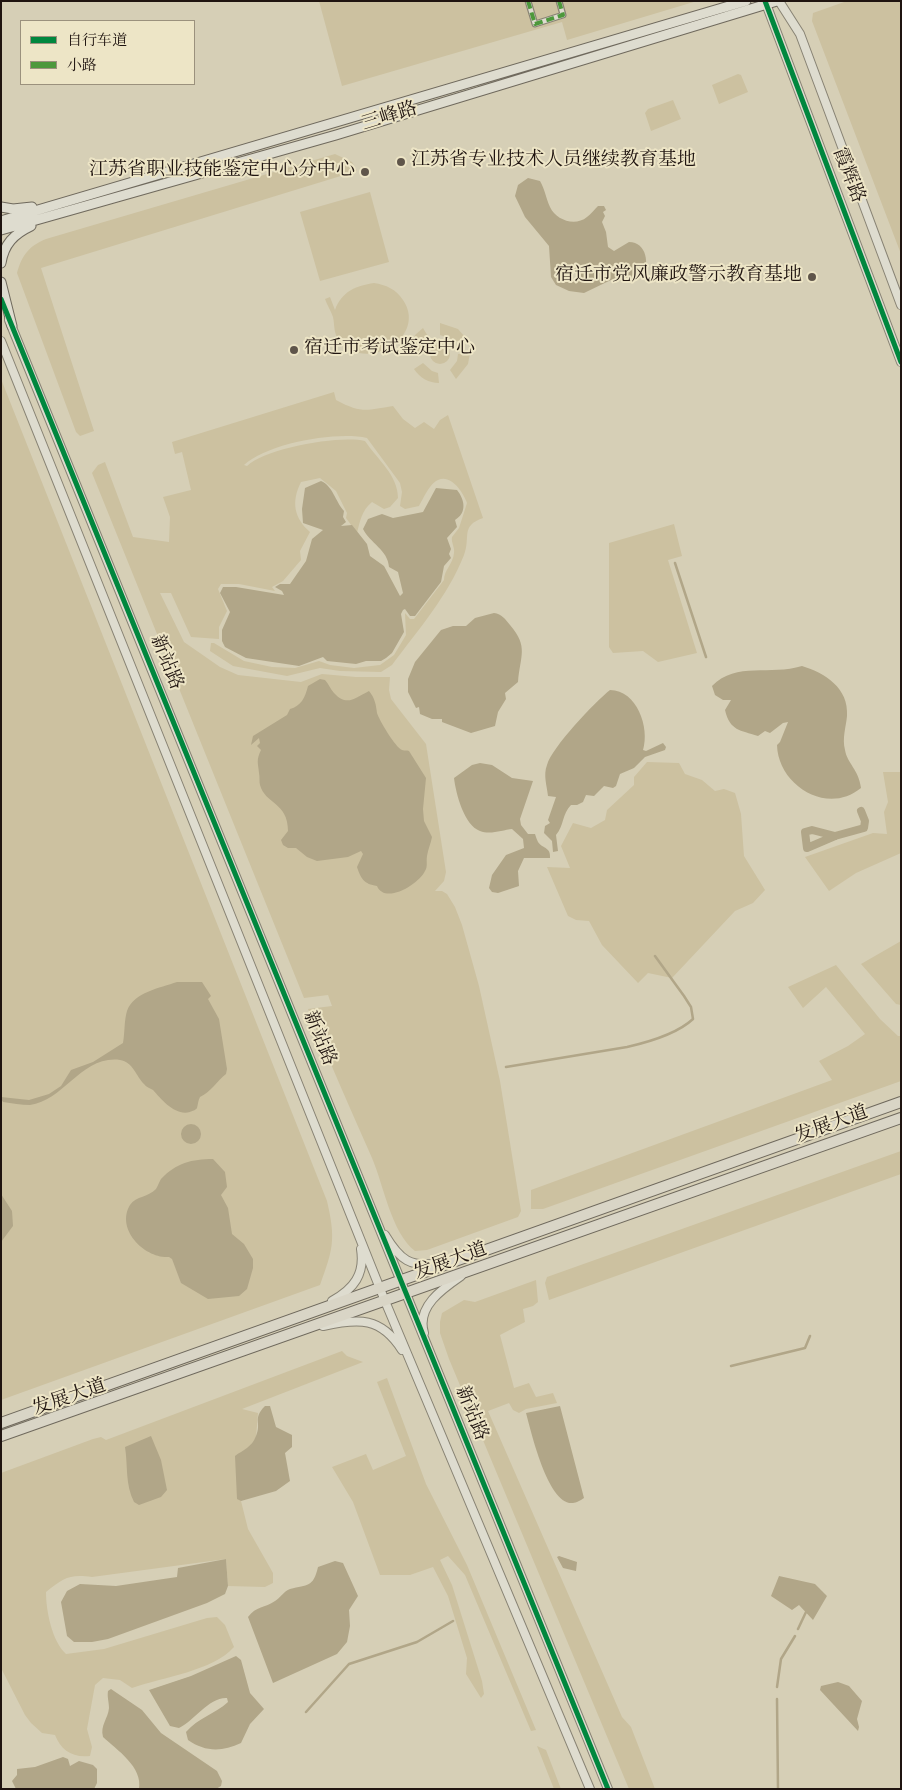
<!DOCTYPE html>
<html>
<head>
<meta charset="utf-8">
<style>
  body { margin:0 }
  #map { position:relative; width:902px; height:1790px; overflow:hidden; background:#d6cfb6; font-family:"Sorts Mill Goudy","Noto Serif SC",serif }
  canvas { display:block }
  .frame { position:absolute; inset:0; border:2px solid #1f1410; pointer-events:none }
  .legend { position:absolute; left:20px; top:20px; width:175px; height:65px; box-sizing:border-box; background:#ede5c6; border:1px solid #9b917d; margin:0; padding:6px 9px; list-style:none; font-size:15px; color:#1f1410 }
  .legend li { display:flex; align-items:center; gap:10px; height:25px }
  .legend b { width:25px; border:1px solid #9b917d }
</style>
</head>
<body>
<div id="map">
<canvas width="902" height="1790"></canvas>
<div class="frame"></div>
<ul class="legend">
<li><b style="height:6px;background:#00873e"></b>自行车道</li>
<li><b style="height:6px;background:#4d983c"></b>小路</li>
</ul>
</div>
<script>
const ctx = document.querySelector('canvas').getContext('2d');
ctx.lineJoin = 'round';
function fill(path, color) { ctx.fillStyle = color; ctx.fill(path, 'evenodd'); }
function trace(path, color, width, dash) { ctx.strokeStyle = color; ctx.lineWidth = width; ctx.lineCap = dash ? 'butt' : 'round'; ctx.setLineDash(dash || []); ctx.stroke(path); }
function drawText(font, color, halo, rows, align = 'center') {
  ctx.font = font + ' "Sorts Mill Goudy","Noto Serif SC",serif'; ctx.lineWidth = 4; ctx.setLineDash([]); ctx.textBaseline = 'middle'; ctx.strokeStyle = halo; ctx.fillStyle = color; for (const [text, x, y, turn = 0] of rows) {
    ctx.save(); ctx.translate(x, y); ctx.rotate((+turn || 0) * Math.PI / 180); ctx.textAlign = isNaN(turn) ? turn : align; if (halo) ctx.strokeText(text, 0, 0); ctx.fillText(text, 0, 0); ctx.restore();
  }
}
fill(new Path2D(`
  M319,1h378l-130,39 -5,-18 -220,64z
  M847,1h54v253l-89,-233 1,-8z
  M738,74l3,1 7,17 -29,12 -7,-19z
  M673,100l8,19 -30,12 -6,-18 3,-4z
  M335,154l17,8 5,9 -316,97 53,163 -14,5 -4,-4 -59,-159c5,-18 12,-27 29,-34z
  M370,192l19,70 -69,19 -20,-69z
  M374,283c12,2 22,6 29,17 25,37 -36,73 -63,42 -7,-9 -5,-16 -7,-25 -2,-6 -6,-12 -8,-18l5,-2 5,13c7,-19 21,-24 39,-27z
  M440,323l18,6 7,8 -10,6 -4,-4 -11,-4z
  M423,328l6,10 -6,5 -3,10 -11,1 6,-19z
  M430 354a10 10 0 1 1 20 0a10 10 0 1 1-20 0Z
  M470,353l-2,11 -12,15 -6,-9 7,-9 1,-7z
  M423,363l9,8 6,2 1,10c-10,0 -19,-5 -25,-14z
  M1,379l326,822c9,39 6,48 -7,84l-319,115z
  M334,392l2,8c26,14 31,10 57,6l10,13 12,9 9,-6 10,7 6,-9 8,-5 35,103c-23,8 -12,19 -19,37 -16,41 -46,75 -72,110l-11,7 -41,-1 -20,-3 -33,8 -54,-10 -23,-15 1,-8h3l30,18 28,6 23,1 24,-7 11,4 24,3 26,-3 14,-10 12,-20 -1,-22 5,6h4l30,-39c0,-10 9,-16 10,-27 1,-6 -3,-10 -2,-16l7,-9 8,-25c-4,-11 -16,-29 -29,-23 -8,3 -15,19 -19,26l-14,3 -5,-3 2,-14 -2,-9 -33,-45c-30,-7 -99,5 -123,27l3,1c19,-18 92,-31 118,-25 12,18 33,34 33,57l-8,9 -6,2 -12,-7c-10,8 -12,19 -15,31l-11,-15 1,-5 -11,-22 -16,-13 -19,4c-10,20 -7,36 9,50l-10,19 1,9 -18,21 -11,6 3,4 -36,-7h-18l-3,5 9,22 -8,16v12l-28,-2 -20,-44h-11l24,49 36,25 18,8 63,7 21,-8 34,3h34l-1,13 2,9 35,45 20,128 -2,9 -9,10h7l5,3 8,13 7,18 17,61 21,95 21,130 -3,6 -91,33 -12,1c-24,-19 -31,-65 -43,-93 -22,-50 -44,-99 -64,-149l24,-3 -4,-11 -24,3 -212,-525 6,-8 7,-3 28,75 36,5 1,-25 -7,-20 28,-7 -9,-38 -7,2 -3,-12z
  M674,524l8,32 -14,4 29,93 -39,9 -15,-11 -30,2 -4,-6v-104z
  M647,762l32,1 6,11 17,6 13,11 9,-2 11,4 6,21 3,42 21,34 -12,13 -18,8 -63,67 -24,-5 -10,10 -36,-38 -13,-24 -13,-1 -8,-4 -21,-49 23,1 -9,-22 12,-23 18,5 14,-8 2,-10 27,-25v-8z
  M883,772h18v81l-45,20 -27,18 -24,-34 68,-24 14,1 -3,-22 4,-10z
  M901,941v64l-5,-1 -35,-40z
  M836,965l44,54 18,17h3v45l-358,128h-12v-19l301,-110 -13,-19 29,-15 17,-12 -39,-47 -23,21 -15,-21z
  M901,1151v23l-352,126 -4,-17 2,-6z
  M536,1280l2,22 -5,4 -10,3 2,13 -25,13 14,53 15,-5 7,14 17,-4 4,10 -31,6 -7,4 -6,-3 -4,-7 -21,8 134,306 9,10 24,62h-26l-180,-430 -9,-26v-11l2,-9 22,-13 11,2z
  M342,1351l5,5 16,6 -121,47 16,4 -2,25 -8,11 -11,49 4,3 7,28 25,44v10l-8,4 -37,-1 -2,-27 -134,18c-23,-3 -28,1 -46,15 0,19 6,49 20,62l38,-5 103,-31 10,-1 8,8 9,22c-21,24 -71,30 -102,41l-12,-8 -17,-2 -8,7 -8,44 5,18 -2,9c-18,2 -29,-6 -35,-21l-13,-2 -11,-10 -6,-8 -24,-47v-195l92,-34 8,-2 5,3z
  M387,1378l39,106 41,81 69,165 -5,1 -66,-156 -17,-19 -8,4 12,25 30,96 2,13 -3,4 -15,-24 1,-16 -19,-62 -15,-29 -23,8h-30l-27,-73 -21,-35 34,-13 7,16 33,-14 -29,-74z
  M537,1746l9,4 15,39h-7z`), '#ccc1a0');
fill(new Path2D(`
  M528,178l12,3c5,9 6,17 10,26 6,13 25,20 37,10 4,-3 8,-8 11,-11h6l2,4 -3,2 2,4 -3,6 4,10 2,15 6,4 15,-9c18,0 21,23 13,35l-10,4 -21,-1 -27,13 -15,-2 -13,-6 -5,-8 -2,-31 -24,-29 -10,-21 3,-11zM559,268l11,3 8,-2 1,9 -8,5c-7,-2 -14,-6 -15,-12z
  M321,481c12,5 14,20 23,30l-1,6 3,5 -5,4 11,-1 15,19 3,12 14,10 16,30 3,-3 -5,-21 -9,-5c-1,-17 -19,-24 -26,-38l5,-10 14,-5 11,4 30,-6 13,-24 21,2c8,10 10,23 -2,30l2,7 -10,11 4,11 -2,5 2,4 -7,8 -3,16 -26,34h-5l-5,-7 -2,1 -2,4 3,18 -12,21 -6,5 -5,3h-15l-10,3 -29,-3 -4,-4 -24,9 -53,-8 -21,-11 -3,-6v-11l8,-18 -10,-19 3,-6h13l48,8 -2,-4 -7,-4 5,-3h10l16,-23 6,-22 11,-9 -20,-7 -1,-14 3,-21z
  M494,613c8,1 11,6 16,12 19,22 10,31 8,57l-13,11 1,6 -8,13 -3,14 -24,7 -29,-11v-3h-10l-12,-5 -1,-7 -3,1 -8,-16v-13l7,-17 26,-32 12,-4h13l9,-8z
  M802,666c23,7 47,22 45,50 -1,11 -5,22 -2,34 2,13 14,20 16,38 -34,28 -83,-3 -84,-43l3,-3 8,-20 -5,1 -13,10 -5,-2 -7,5c-18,-6 -28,-5 -33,-26l6,-10h-8l-8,-5 -3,-9c25,-25 58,-10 90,-20z
  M320,679l5,1c4,4 5,9 9,13 13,14 21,5 35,-2 6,7 7,14 8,22 2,7 19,35 25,37 3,1 5,0 7,1l17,27 -3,31 1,12 8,16c-1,6 -4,12 -5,19 -1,6 1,10 -2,15 -6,13 -40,34 -48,15 -13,-2 -16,-7 -20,-19l6,-13 -2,-3 -13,6 -31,4 -10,-4 -11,-9h-8l-5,-3 -2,-5 7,-9c0,-29 -23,-27 -28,-46 -1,-3 0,-8 -1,-12 -1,-10 -3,-13 2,-23l-4,-4 3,-3 -1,-5 -8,7 2,-9 34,-21 3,-6c11,-3 15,-11 18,-23z
  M610,690c27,0 40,38 33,60l3,1 17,-8 3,4 -1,3 -20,7 -11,11 -14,6 -4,12 -3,2 -9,-2 -10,10 -8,-1 -3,7 -6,3h-6c-9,9 -7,21 -15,30l2,16 -5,1 -1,-11 -8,-8 1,-7 5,-3 -2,-3 8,-23 -8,-1c-1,-10 -5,-21 -1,-31 5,-18 48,-63 63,-75z
  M480,763l12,2 20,13 21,3 -13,38 1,6 7,9h7c1,3 2,6 3,8 5,7 13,5 12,16h-26l-6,13 1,15 -21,7 -6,-1 -3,-4 3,-13 14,-20 18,-7 -1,-9 -11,-10c-9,1 -22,6 -32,2 -16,-6 -24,-37 -26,-53l18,-13z
  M177,982h25l9,14 -3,3 11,20 8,50 -1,5c-9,7 -15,18 -26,23 -2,4 -2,7 -3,11 -1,2 -5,3 -7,4 -15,4 -28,-12 -37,-22 -3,-2 -7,-3 -9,-6 -8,-8 -11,-22 -24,-24 -38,-5 -56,41 -90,45 -9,0 -18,-2 -27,-3l-2,-3v-2l28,3 20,-6 12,-8 10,-16 22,-8 30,-19c2,-11 1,-22 4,-32 7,-19 33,-23 50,-29z
  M181 1134a10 10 0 1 1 20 0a10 10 0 1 1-20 0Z
  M213,1159l12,13 2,15 -6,8 7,13 4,26 12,10 9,15v9l-6,21 -8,7 -31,3 -27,-16 -9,-24 -3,-2c-23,2 -54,-27 -39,-52 6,-9 19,-8 26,-16 2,-3 3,-7 5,-10 15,-16 31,-20 52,-20z
  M1,1194l11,17 1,15 -12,16z
  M265,1406h5l6,21 16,8v12l-7,6 5,28 -14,10 -35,10 -4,-2 -2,-43c8,-6 17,-9 21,-20 6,-14 -4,-17 9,-30z
  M560,1406l24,92c-3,2 -8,5 -11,5 -25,3 -42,-72 -47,-90z
  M151,1436l10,24 6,30 -6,7 -22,8 -5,-3c-9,-18 -6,-36 -9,-55z
  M559,1556l18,6 -1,9 -13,-3 -6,-11z
  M226,1559l2,27 -3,8 -18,9 -99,36 -16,3h-18l-7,-6 -6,-34 6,-11 13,-7 36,2 61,-9 1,-9z
  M335,1561l8,2 15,33 -9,14 1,16 -3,16 -10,12 -64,29 -25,-66c8,-11 17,-9 27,-16 5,-3 9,-10 15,-12 18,-5 23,-1 28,-22z
  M779,1576l36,8 12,12 -14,24 -14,-15 -7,5 -21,-14z
  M236,1656l5,4 9,33 14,16 -14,15 -9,19c-19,9 -36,9 -53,-3l-2,-8c12,-14 29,-18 42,-30l-1,-4c-18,-1 -33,23 -48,30l-9,-2 -21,-36 42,-14z
  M838,1682l11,4 13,15 -5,18 2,8 -1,4 -38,-41 1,-4z
  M111,1689l31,21 19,23 56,38 5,10 -1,5 -5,3h-77c4,-22 -22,-39 -36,-52 -3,-12 5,-18 6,-29 0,-6 -2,-11 -1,-17z
  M63,1757l5,2 2,7 9,-5 14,4 4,4v14l-3,6h-78l-4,-8 5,-6v-6l18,-2z`), '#b1a688');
trace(new Path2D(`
  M675,563l31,94
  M506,1067l121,-20c22,-5 50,-13 66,-28l-2,-12 -7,-11 -29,-40
  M731,1366l74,-18 5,-12
  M798,1629l8,-17
  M777,1687l4,-28 14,-23
  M777,1699l1,90
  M306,1712l43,-48 68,-22 36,-21`), '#b1a688', 2.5);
trace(new Path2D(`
  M835,836l-23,-6 -7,2 2,16 28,-12 29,-8 1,-7 -4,-10`), '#b1a688', 8);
const pedestrian = new Path2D(`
  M528,1l7,23 28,-9 -4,-14`);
const tertiary = new Path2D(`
  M765,1l136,361
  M779,1l21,33 101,271
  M9,320l599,1469
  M1,341l384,960 205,488
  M385,1235c15,25 25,33 55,28
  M332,1301c22,-12 33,-27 29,-52
  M323,1326c36,-8 58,-9 79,24
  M424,1333c-8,-26 18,-44 37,-57`);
const secondary = new Path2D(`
  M1,207l12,2 19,-2
  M1,221l745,-220
  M1,230l335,-95 441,-134
  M1,263c3,-19 13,-29 30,-37
  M1,282l11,44`);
const primary = new Path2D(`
  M1,1423l900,-321
  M1,1436l900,-318`);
trace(pedestrian, '#888374', 7);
trace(tertiary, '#888374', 10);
trace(secondary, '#6f695d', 11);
trace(primary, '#6f695d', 12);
trace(pedestrian, '#dedccf', 4.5);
trace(tertiary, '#dedccf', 8);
trace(secondary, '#dedccf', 9);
trace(primary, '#d9d5c6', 10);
trace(new Path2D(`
  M528,1l7,23 28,-9 -4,-14`), '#4d983c', 4, [8, 4]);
trace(new Path2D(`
  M765,1l136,361
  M1,299l607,1490`), '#00873e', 5);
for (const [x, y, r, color] of [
  [401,162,5,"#5f554a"],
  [365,172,5,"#5f554a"],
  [812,277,5,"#5f554a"],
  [294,350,5,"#5f554a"]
]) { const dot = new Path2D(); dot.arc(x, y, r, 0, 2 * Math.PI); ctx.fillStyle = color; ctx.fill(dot); trace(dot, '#ede5c6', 2); }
drawText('19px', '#1f1410', '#ede5c6', [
  ["三峰路",390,118,-17],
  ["霞辉路",847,176,69],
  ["新站路",165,663,68],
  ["新站路",318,1039,68],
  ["发展大道",832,1126,-20],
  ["发展大道",451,1263,-20],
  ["发展大道",70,1399,-19],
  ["新站路",470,1414,68]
]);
drawText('19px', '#1f1410', '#ede5c6', [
  ["江苏省专业技术人员继续教育基地",411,162],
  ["江苏省职业技能鉴定中心分中心",355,172,"right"],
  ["宿迁市党风廉政警示教育基地",802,277,"right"],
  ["宿迁市考试鉴定中心",304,350]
], 'left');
</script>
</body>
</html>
